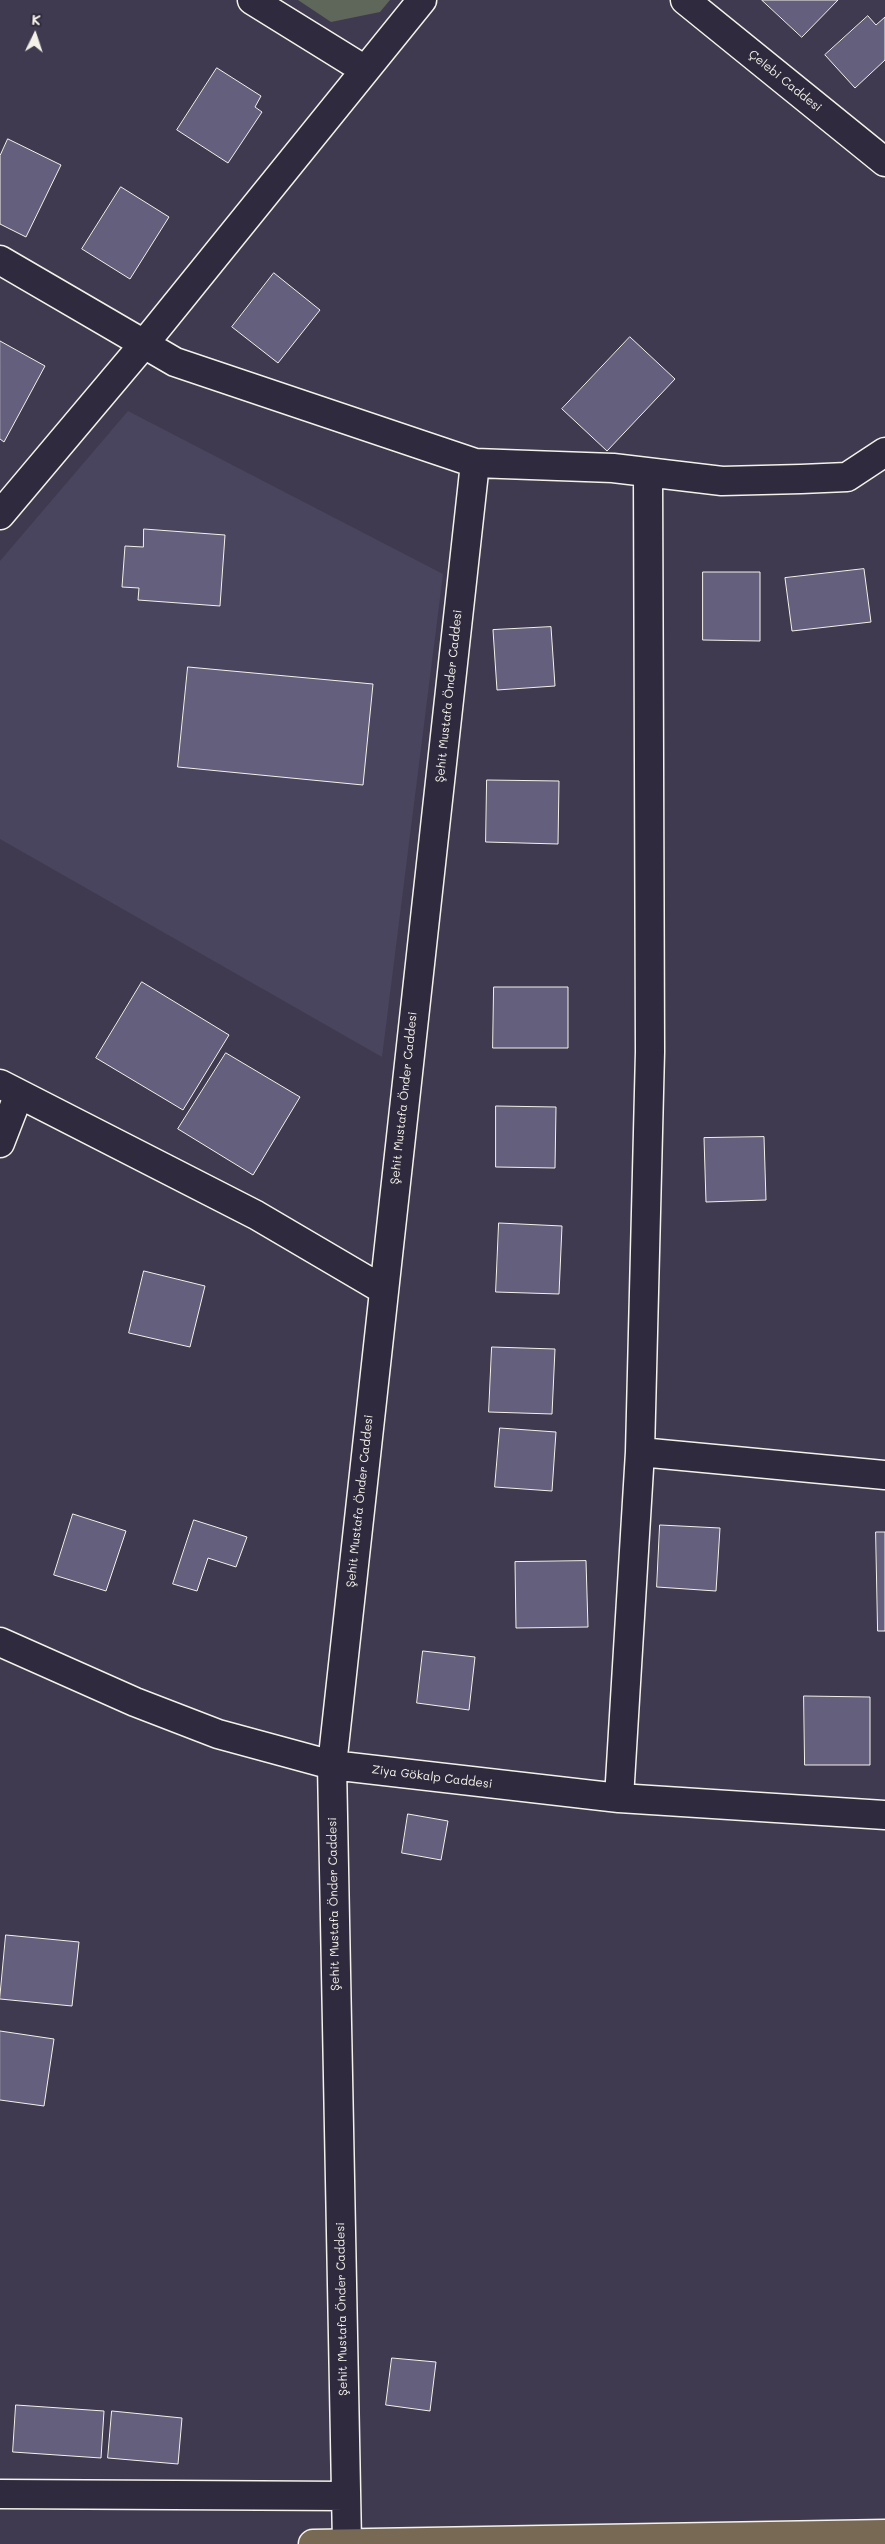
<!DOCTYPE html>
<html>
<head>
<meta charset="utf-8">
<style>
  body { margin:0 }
  #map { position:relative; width:885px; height:2544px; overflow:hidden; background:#3f3a50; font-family:Mali,sans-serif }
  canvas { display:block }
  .north { position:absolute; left:10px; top:10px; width:50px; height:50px; -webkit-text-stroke:4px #2f2a3d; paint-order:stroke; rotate:4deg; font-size:14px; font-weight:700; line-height:20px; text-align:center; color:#f4f1e8 }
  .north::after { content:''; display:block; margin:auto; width:18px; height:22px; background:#f4f1e8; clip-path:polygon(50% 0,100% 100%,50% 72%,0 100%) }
</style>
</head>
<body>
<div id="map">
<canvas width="885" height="2544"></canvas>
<div class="north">K</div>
</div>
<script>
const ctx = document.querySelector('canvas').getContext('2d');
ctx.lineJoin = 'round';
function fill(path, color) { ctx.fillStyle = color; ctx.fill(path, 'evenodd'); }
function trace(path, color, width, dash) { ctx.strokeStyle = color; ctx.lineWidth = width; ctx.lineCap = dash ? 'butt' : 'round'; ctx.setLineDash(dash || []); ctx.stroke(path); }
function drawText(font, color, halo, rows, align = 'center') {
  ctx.font = font + ' Mali,sans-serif'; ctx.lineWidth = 5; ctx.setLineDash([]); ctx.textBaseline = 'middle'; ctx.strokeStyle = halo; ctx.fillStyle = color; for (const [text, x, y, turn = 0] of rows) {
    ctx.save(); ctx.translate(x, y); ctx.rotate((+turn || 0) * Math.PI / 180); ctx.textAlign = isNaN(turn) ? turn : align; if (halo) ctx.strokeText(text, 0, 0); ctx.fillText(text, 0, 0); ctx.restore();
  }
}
fill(new Path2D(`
  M128,411l315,163 -61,483 -382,-218v-278z`), '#4a455e');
fill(new Path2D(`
  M298,0h92l-10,12 -49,10z`), '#5f675a');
const building = new Path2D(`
  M762,0h76l-36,37z
  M868,16l8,9 9,-8v43l-30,28 -30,-33z
  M217,68l44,28 -6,11 7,5 -34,51 -51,-33z
  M8,139l53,26 -35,72 -26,-13v-68z
  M121,187l48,30 -39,62 -48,-30z
  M274,273l46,37 -42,53 -46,-36z
  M630,337l45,42 -68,72 -45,-42z
  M0,341l45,25 -41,76 -4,-3z
  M144,529l81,6 -5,71 -82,-6 1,-12 -17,-1 3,-41 18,1z
  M864,569l7,53 -79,9 -7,-53z
  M703,572h57v69l-57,-1z
  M551,627l4,59 -58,4 -4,-60z
  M188,667l185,17 -10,101 -185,-18z
  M487,780l72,1 -1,63 -72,-2z
  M142,982l87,53 -46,75 -87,-52z
  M494,987h74v61h-75z
  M226,1053l74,44 -47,78 -75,-46z
  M496,1106l60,1 -1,61 -59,-1z
  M764,1137l2,63 -60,2 -2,-64z
  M499,1223l63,3 -3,68 -63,-2z
  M144,1271l61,15 -15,61 -61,-14z
  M492,1347l63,2 -3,65 -63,-2z
  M500,1428l56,4 -4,59 -57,-4z
  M73,1514l53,17 -20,60 -52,-16z
  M194,1520l53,17 -11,30 -28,-9 -11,33 -24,-7z
  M660,1525l60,3 -4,63 -59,-4z
  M876,1532h9v99h-7z
  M586,1561l2,66 -72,1 -1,-66z
  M423,1651l52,6 -6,53 -52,-7z
  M804,1696l66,1v68h-65z
  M408,1814l40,7 -7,39 -39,-7z
  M6,1935l73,7 -7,64 -72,-7z
  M0,2031l54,8 -10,67 -44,-6z
  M392,2358l44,4 -6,49 -44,-6z
  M16,2405l88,6 -3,47 -88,-6z
  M112,2411l70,7 -4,46 -70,-6z`);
fill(building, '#645f7d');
trace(building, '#f4f1e8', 1);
const minor = new Path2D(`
  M252,0l113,70
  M685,0l200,162
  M0,260l175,102 300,101 138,5 109,13 79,-2 46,-2 38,-25
  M0,515l144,-171 278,-344
  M0,1084l256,131 126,74
  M0,1143l19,-49
  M640,1452l245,23
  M0,1642l135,60 83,32 114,31 287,33 266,17
  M619,1798l21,-346 10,-400 -2,-579
  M0,2494l346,2
  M347,2543l-15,-778 143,-1302`);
const highway = new Path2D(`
  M313,2544l572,-10`);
trace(minor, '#f4f1e8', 31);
trace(highway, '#f4f1e8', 31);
trace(minor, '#2f2a3d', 28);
trace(highway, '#776954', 28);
drawText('12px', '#f4f1e8', '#2f2a3d', [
  ["Çelebi Caddesi",785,81,39],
  ["Şehit Mustafa Önder Caddesi",449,696,-84],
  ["Şehit Mustafa Önder Caddesi",404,1098,-84],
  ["Şehit Mustafa Önder Caddesi",360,1501,-84],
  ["Ziya Gökalp Caddesi",432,1777,7],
  ["Şehit Mustafa Önder Caddesi",334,1904,-91],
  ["Şehit Mustafa Önder Caddesi",342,2309,-91]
]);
</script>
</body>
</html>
